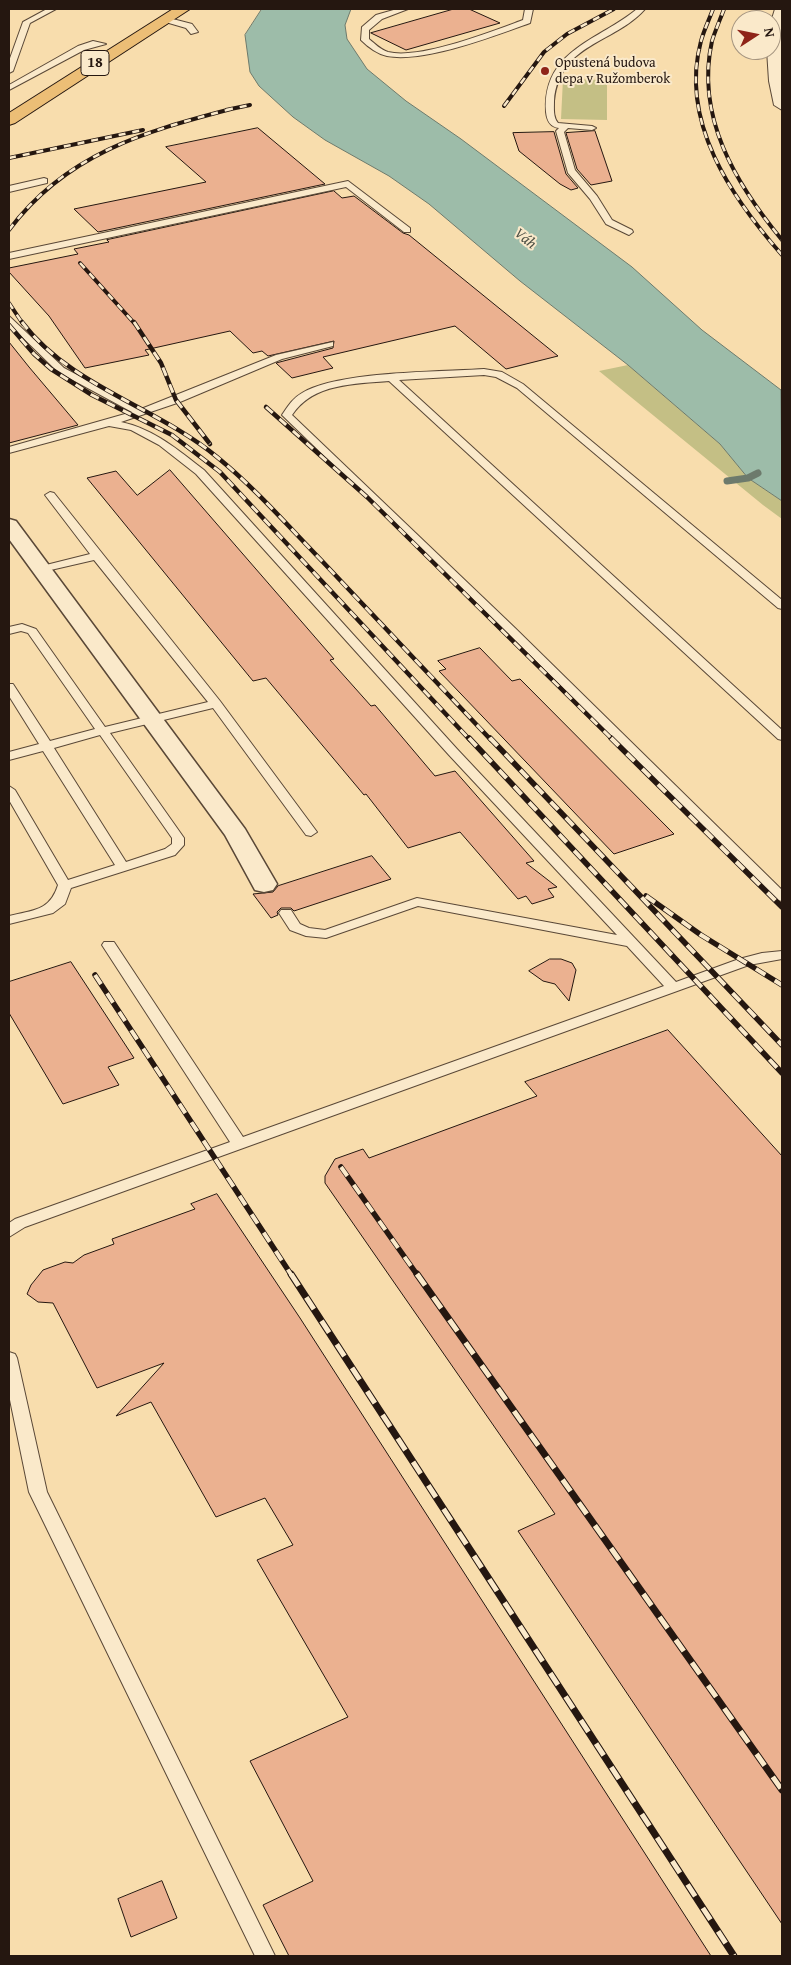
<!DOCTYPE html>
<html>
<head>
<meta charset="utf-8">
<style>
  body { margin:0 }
  #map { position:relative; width:791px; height:1965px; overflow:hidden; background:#f8ddad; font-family:"Gentium Book Plus",serif }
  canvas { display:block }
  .frame { position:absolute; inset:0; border:10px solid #251710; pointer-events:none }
  .north { position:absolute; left:731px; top:10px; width:50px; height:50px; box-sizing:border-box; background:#fae9ca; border:1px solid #a59580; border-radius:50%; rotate:79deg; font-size:14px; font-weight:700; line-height:20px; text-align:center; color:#251710 }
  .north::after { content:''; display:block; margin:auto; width:18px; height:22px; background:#8f2418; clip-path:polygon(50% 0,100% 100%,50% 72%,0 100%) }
</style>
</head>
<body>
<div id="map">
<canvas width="791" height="1965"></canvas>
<div class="frame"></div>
<div class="north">N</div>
</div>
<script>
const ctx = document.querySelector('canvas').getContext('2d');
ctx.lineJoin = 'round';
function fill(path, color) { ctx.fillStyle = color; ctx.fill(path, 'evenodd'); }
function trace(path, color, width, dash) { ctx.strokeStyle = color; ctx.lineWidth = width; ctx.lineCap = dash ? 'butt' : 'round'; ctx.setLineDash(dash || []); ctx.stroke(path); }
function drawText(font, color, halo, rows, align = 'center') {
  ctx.font = font + ' "Gentium Book Plus",serif'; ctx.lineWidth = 4; ctx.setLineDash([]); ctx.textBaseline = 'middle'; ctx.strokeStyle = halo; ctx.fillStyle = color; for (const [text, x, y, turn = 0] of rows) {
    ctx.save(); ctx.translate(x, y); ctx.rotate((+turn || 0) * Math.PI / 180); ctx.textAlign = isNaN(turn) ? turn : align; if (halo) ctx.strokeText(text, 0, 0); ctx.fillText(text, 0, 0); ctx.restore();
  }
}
fill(new Path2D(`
  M563,79l44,1v40l-46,-1z
  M628,365l92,79 28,34 34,23v18l-19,-14 -164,-134z`), '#c4bf85');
const water = new Path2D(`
  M262,9h89l-6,16 2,14 20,30 39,32 55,38 171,128 70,63 79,60 1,111 -34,-23 -28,-34 -92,-79 -108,-84 -91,-77 -40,-28 -64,-36 -32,-23 -34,-31 -9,-14 -5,-37z`);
fill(water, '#9dbca9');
trace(water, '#6d7a6c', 1);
trace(new Path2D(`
  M727,481l21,-3 10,-5`), '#6d7a6c', 7);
const building = new Path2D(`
  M454,9h15l31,14 -94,27 -35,-17z
  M258,128l67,56 -227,48 -24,-23 132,-27 -40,-35z
  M595,131l17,50 -21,4 -14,-16 -11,-36z
  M554,132l12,42 12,14 -7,2 -11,-6 -41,-33 -6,-18z
  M334,191l8,7 12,-2 49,37 6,2 149,121 -52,13 -51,-43 -132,31 10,11 -41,10 -16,-15 57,-15 1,-7 -66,15 -6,-5 -9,2 -23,-22 -85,19 4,5 -64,13 -36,-52 -40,-44v-4l69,-14 -4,-5 35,-7 -2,-2z
  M9,342l20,25 49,58 -69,18z
  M170,470l164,189 -4,1 41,46 4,-1 60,71 20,-5 79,90 -8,2 31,24 -9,2 6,8 -22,7 -6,-8 -8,3 -58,-67 -52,16 -42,-54 -2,1 -98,-117 -13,3 -166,-203 29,-7 21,24z
  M480,648l32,33 8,-2 154,155 -60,20 -175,-183 7,-2 -8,-8z
  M372,856l19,23 -97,32 -3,-3h-10l-4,4 1,3 -7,3 -18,-24 20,-2 5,-6z
  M550,959h11l11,4 4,7 -7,31 -14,-17 -12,-3 -14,-10z
  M71,962l63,96 -26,9 11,18 -56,19 -54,-91v-31z
  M668,1030l114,126v768l-264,-393 37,-17 -230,-331v-7l10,-17 28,-10 6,9 168,-62 -12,-14z
  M217,1194l83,124 411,638h-422l-26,-51 50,-24 -63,-120 98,-44 -91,-157 36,-15 -28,-47 -49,19 -65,-115 -35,14 48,-53 -67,25 -44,-85 -15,-1 -11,-8 4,-9 12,-15 22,-8 8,1 11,-8 30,-11 -2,-5 83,-30 -4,-5z
  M162,1881l15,37 -46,19 -13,-38z`);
fill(building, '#ebb190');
trace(building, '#251710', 1);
const service = new Path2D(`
  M47,9h9l-26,14 -17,48 -4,2v-12l14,-39z
  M397,9h11l-26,10 -13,11v9c6,5 12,11 19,13 32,8 105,-21 135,-32l2,-11h8l-3,14c-36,13 -106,40 -143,33 -9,-2 -19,-9 -26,-16l1,-13 14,-12z
  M637,9h8c-31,35 -86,34 -91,92 0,8 -1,16 4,22l34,3 4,2 -4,2 -24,-2 -4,4 11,38 22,26 15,24 20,10 1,2 -4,3 -23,-11 -16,-25 -22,-26 -12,-42 3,-3c-9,-1 -12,-7 -13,-16 -4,-62 54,-72 91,-103z
  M165,17l27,7 6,8 -7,2 -5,-6 -24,-7v-4z
  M93,41l13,3 -22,6 -75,40v-5l69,-39z
  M44,178l3,1v4l-38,9v-6z
  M348,181l62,47v4h-6l-58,-45 -337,72v-6z
  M9,316l55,52 77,41 135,-54 57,-13v4l-51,13 -102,43 -59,20c33,7 57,28 83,48l253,279 219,233 63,-23 23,-6 20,-2v8l-33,6 -724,262 -16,10v-14l6,-4 215,-77 -128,-197 2,-3h10l129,195 421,-151 -37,-40 -209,-40 -92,32 -20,-2 -16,-6 -11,-17 2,-3h10l9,14 9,4 16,2 92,-32 200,37 -168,-180 -253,-281 -37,-29 -28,-15 -22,-4 -100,27v-6l123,-35 -74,-40 -49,-48z
  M484,369l18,3 21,12 259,216v9l-4,-1 -261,-220 -21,-11 -12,-2 -85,5 383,350v10l-4,-1 -389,-358c-34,3 -76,2 -97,34l223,213 267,262v11l-5,-1 -270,-268 -225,-217c6,-9 11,-17 20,-22 37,-22 137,-21 182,-24z
  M50,492l4,1 166,208 97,131 -6,4 -5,-1 -93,-127 -103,25 74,105v7l-9,10 -104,33 -6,16 -12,9 -44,11v-8c24,-6 41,-5 49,-31l-49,-85v-14l6,4 53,90 47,-15 -72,-114 -34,9v-8l30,-8 -30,-48v-12h4l37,57 45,-12 -67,-96 -7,-2 -12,3v-7l13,-3 14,5 69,98 103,-25 -114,-142 -52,12 -4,-1v-4l52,-13 -45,-59zM100,735l72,103v6l-7,5 -39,13 -72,-114z
  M9,1352l6,2 2,4 30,134 228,464h-20l-226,-464 -20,-97z`);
const minor = new Path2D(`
  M9,519l7,2 229,308 32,55 -4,6 -9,2 -9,-2 -30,-55 -216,-296z`);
const tertiary = new Path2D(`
  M775,9h7v101l-8,-5 -5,-24 -2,-31h4v-28z`);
const primary = new Path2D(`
  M173,9h17l-175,114 -6,2v-12z`);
trace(service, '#5a4837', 2);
trace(minor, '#5a4837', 3);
trace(tertiary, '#5a4837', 2);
trace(primary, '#251710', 2);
fill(service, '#fae9ca');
fill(minor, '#fae9ca');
fill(tertiary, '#fae9ca');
fill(primary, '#ecbe76');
const railFar3 = new Path2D(`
  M713,9c-4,11 -9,21 -12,32 -22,81 31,157 81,214
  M724,9c-4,11 -9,22 -12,32 -17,76 24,143 70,199
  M504,106l40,-54 23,-18 47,-25
  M226,110l24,-5
  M9,158l134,-28
  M9,230c57,-76 134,-98 222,-121
  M80,263l55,61
  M9,303l14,21`);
const railFar2 = new Path2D(`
  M22,322c48,64 135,85 195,135 38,31 71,69 105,104 56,60 113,119 169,179
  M134,322l27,41 15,37 34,44
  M9,325l25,29 17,15 41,26 80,40 48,37 250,268
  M266,407l101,90 246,243`);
const railFar1 = new Path2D(`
  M469,738l313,335
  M490,738l292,307
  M611,738l171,169
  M646,896l55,39 81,50
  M95,975l197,301
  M341,1167l77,109`);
const rail = new Path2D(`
  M291,1274l443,682
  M417,1274l365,516`);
trace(railFar3, '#251710', 4);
trace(railFar2, '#251710', 4.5);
trace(railFar1, '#251710', 5.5);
trace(rail, '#251710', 7);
trace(railFar3, '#fae9ca', 2.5, [7]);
trace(railFar2, '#fae9ca', 3, [9]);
trace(railFar1, '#fae9ca', 4, [11]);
trace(rail, '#fae9ca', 5, [14]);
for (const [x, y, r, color] of [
  [545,71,5,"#8f2418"]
]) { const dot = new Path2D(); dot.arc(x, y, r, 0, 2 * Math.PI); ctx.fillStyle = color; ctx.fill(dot); trace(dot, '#fae9ca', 2); }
drawText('14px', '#251710', '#fae9ca', [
  ["Opustená budova",555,63],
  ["depa v Ružomberok",555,79]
], 'left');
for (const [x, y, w] of [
  [95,63,28]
]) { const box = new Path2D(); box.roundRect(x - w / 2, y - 12.5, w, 25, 4); ctx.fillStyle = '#fae9ca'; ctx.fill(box); trace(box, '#251710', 1); }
drawText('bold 15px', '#251710', null, [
  ["18",95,63]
]);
drawText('italic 15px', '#4f5146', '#fae9ca', [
  ["Váh",525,239,39]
]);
</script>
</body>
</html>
